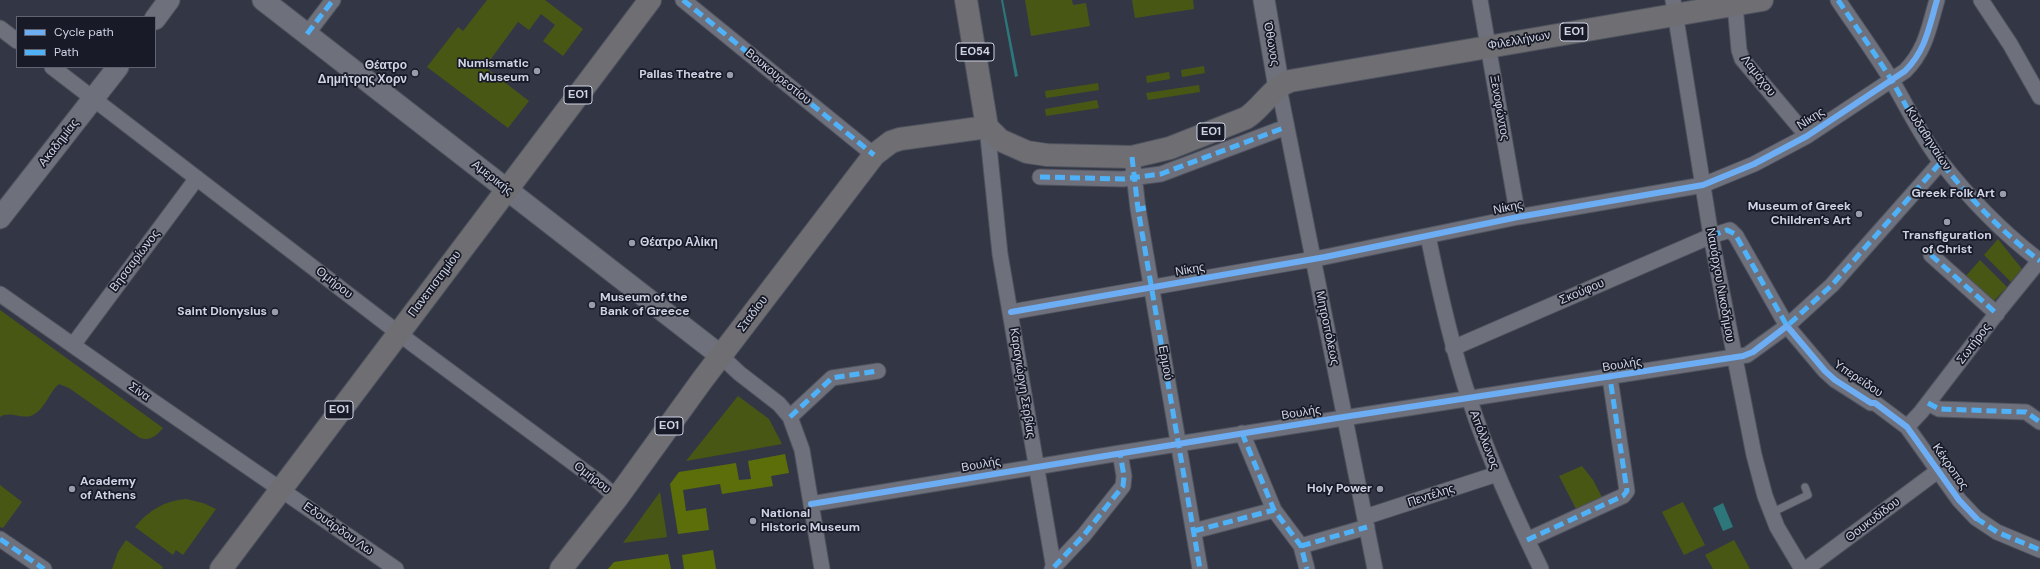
<!DOCTYPE html>
<html>
<head>
<meta charset="utf-8">
<style>
  body { margin:0 }
  #map { position:relative; width:2040px; height:569px; overflow:hidden; background:#333745; font-family:"DM Sans",sans-serif }
  canvas { display:block }
  .legend { position:absolute; left:16px; top:16px; width:140px; height:52px; box-sizing:border-box; background:#181b27; border:1px solid #616573; margin:0; padding:5px 7px; list-style:none; font-size:12px; color:#ced3e4 }
  .legend li { display:flex; align-items:center; gap:8px; height:20px }
  .legend b { width:20px; border:1px solid #616573 }
</style>
</head>
<body>
<div id="map">
<canvas width="2040" height="569"></canvas>
<ul class="legend">
<li><b style="height:5px;background:#6dadf4"></b>Cycle path</li>
<li><b style="height:5px;background:#4fb1f8"></b>Path</li>
</ul>
</div>
<script>
const ctx = document.querySelector('canvas').getContext('2d');
ctx.lineJoin = 'round';
function fill(path, color) { ctx.fillStyle = color; ctx.fill(path, 'evenodd'); }
function trace(path, color, width, dash) { ctx.strokeStyle = color; ctx.lineWidth = width; ctx.lineCap = dash ? 'butt' : 'round'; ctx.setLineDash(dash || []); ctx.stroke(path); }
function drawText(font, color, halo, rows, align = 'center') {
  ctx.font = font + ' "DM Sans",sans-serif'; ctx.lineWidth = 3.5; ctx.setLineDash([]); ctx.textBaseline = 'middle'; ctx.strokeStyle = halo; ctx.fillStyle = color; for (const [text, x, y, turn = 0] of rows) {
    ctx.save(); ctx.translate(x, y); ctx.rotate((+turn || 0) * Math.PI / 180); ctx.textAlign = isNaN(turn) ? turn : align; if (halo) ctx.strokeText(text, 0, 0); ctx.fillText(text, 0, 0); ctx.restore();
  }
}
fill(new Path2D(`
  M487,0h58l38,29 -20,27 -20,-15 12,-16 -14,-11 -12,16 -11,-8 -33,45 44,34 -21,27 -81,-61 31,-40 5,4z
  M1025,0h47l1,5 13,-2 4,23 -59,10z
  M1132,0h61l1,9 -59,9z
  M1204,66l1,7 -23,4 -1,-7z
  M1169,72l1,7 -23,4 -1,-7z
  M1098,83l1,7 -53,8 -1,-7z
  M1199,85l1,7 -52,8 -2,-7z
  M1097,100l2,8 -53,8 -1,-7z
  M1998,239l24,30 -11,13 -27,-27z
  M1980,260l27,27 -14,15 -28,-25z
  M0,310l163,118c-7,8 -12,13 -23,10l-71,-50 -10,-4c-10,8 -13,24 -26,31 -11,5 -24,-5 -33,2z
  M738,396l31,23 13,25 -96,17z
  M1582,466l11,14 9,17 -26,12 -17,-33z
  M0,485l22,17 -19,26 -3,-1z
  M660,492l7,45 -44,6z
  M186,499l17,4 13,6 -33,46 -7,-5 -3,5 -38,-28c14,-17 29,-26 51,-28z
  M1683,502l22,43 -21,10 -22,-43z
  M126,540l37,27 -1,2h-50l6,-17z
  M1734,540l16,29h-37l-8,-14z`), '#495715');
fill(new Path2D(`
  M785,454l4,19 -18,3 2,10 -51,8 -2,-10 -37,6 3,21 20,-3 3,22 -31,4 -8,-50 9,-12 57,-9 3,17 12,-1 -3,-18z
  M713,550l3,19h-32l-2,-14z
  M668,554l3,15h-63l6,-7z`), '#5c6e09');
fill(new Path2D(`
  M1001,0h2l15,76 -3,1z
  M1723,503l10,24 -10,4 -10,-23z`), '#2d777b');
const lane = new Path2D(`
  M1771,513l37,-18 -3,-8`);
const street = new Path2D(`
  M683,0l191,155
  M1480,0l38,217
  M1673,0l38,236 43,219 11,41 12,31 25,42
  M1838,0c18,27 37,53 54,81 16,27 30,57 49,81 29,37 62,71 99,99
  M1981,0l29,44 30,53
  M1735,5l4,45 3,9 65,77
  M0,28l17,13
  M307,34l26,-34
  M52,67l362,278 185,137 18,16
  M1279,88l96,481
  M987,127l13,127 54,315
  M1132,157l6,52 62,360
  M1040,177l83,2 38,-5 125,-47
  M1428,236c11,54 23,109 41,162 19,59 45,115 72,171
  M1931,255l66,59
  M0,294l148,104 248,171
  M1011,312l314,-55 193,-40 185,-32 51,-21 53,-28 98,-65c21,-21 24,-44 32,-71
  M73,345l124,-167
  M1453,348l258,-112 19,-6 6,6 51,90 38,45 10,9 36,23h4l32,24 52,73 17,18 21,14 43,18
  M721,356l18,17 40,31 11,13 12,33 20,119
  M1928,403l11,6 87,3 14,10
  M790,417l42,-39 46,-7
  M1907,427l14,-15 79,-103 40,-49
  M1242,433l32,77 27,36 6,23
  M811,504l309,-51 627,-98 40,-29 45,-41 109,-123
  M1365,517l132,-43
  M1194,531l80,-21
  M0,539l44,30
  M1527,540l96,-44 4,-5 -17,-113
  M1301,546l66,-19
  M1052,569l32,-34 39,-49 1,-10 -4,-23
  M1806,569l133,-99`);
const secondary = new Path2D(`
  M263,0l458,356
  M1264,0l15,88
  M155,19l14,-19
  M0,218l118,-151`);
const primary = new Path2D(`
  M966,0l21,127
  M987,127l13,13 27,12 20,3 85,2 38,-9 76,-30c16,-10 26,-31 44,-37l472,-81
  M221,569l429,-569
  M561,569l56,-71 86,-119 171,-224 17,-13 9,-3 87,-12`);
trace(lane, '#4f535f', 9);
trace(street, '#4f535f', 17);
trace(secondary, '#4f535f', 23);
trace(primary, '#4f535f', 24);
trace(lane, '#6e717c', 7);
trace(street, '#6e717c', 15);
trace(secondary, '#6e717c', 21);
trace(primary, '#6f6f73', 22);
trace(new Path2D(`
  M683,0l191,155
  M1838,0c18,27 37,53 54,81 16,27 30,57 49,81 29,37 62,71 99,99
  M307,34l26,-34
  M1132,157l6,52 62,360
  M1040,177l83,2 38,-5 125,-47
  M1136,210l13,-3
  M1711,236l16,-6 8,4 52,92 45,-41 109,-123
  M1931,255l66,59
  M1928,403l11,6 87,3 14,10
  M790,417l42,-39 46,-7
  M1242,433l32,77 27,36 6,23
  M1976,518l21,14 43,18
  M1194,531l80,-21
  M0,539l44,30
  M1527,540l96,-44 4,-5 -17,-113
  M1301,546l66,-19
  M1054,567l30,-32 39,-49 1,-10 -4,-23`), '#4fb1f8', 5, [10, 5]);
trace(new Path2D(`
  M1011,312l314,-55 193,-40 185,-32 51,-21 53,-28 98,-65c21,-21 24,-44 32,-71
  M811,504l526,-86 406,-62 10,-4 34,-26 38,45 10,9 36,23h4l32,24 52,73 17,18`), '#6dadf4', 6);
for (const [x, y, r, color] of [
  [537,71,4,"#989cac"],
  [415,73,4,"#989cac"],
  [730,75,4,"#989cac"],
  [2003,194,4,"#989cac"],
  [1859,214,4,"#989cac"],
  [1947,222,4,"#989cac"],
  [632,243,4,"#989cac"],
  [592,305,4,"#989cac"],
  [275,312,4,"#989cac"],
  [72,489,4,"#989cac"],
  [1380,489,4,"#989cac"],
  [753,521,4,"#989cac"]
]) { const dot = new Path2D(); dot.arc(x, y, r, 0, 2 * Math.PI); ctx.fillStyle = color; ctx.fill(dot); trace(dot, '#181b27', 1.5); }
for (const [x, y, w] of [
  [1574,32,28],
  [975,52,38],
  [578,95,28],
  [1211,132,28],
  [339,410,28],
  [669,426,28]
]) { const box = new Path2D(); box.roundRect(x - w / 2, y - 9, w, 18, 3); ctx.fillStyle = '#181b27'; ctx.fill(box); trace(box, '#ced3e4', 1); }
drawText('bold 11px', '#ced3e4', null, [
  ["ΕΟ1",1574,32],
  ["ΕΟ54",975,52],
  ["ΕΟ1",578,95],
  ["ΕΟ1",1211,132],
  ["ΕΟ1",339,410],
  ["ΕΟ1",669,426]
]);
drawText('12px', '#ced3e4', '#181b27', [
  ["Φιλελλήνων",1519,41,-10],
  ["Όθωνος",1271,44,80],
  ["Λαμάχου",1758,76,52],
  ["Βουκουρεστίου",778,77,39],
  ["Ξενοφώντος",1499,108,80],
  ["Νίκης",1811,119,-33],
  ["Κυδαθηναίων",1928,139,57],
  ["Ακαδημίας",59,143,-52],
  ["Αμερικής",492,178,38],
  ["Νίκης",1508,208,-11],
  ["Βησσαρίωνος",135,261,-53],
  ["Νίκης",1190,270,-10],
  ["Ομήρου",334,283,38],
  ["Πανεπιστημίου",435,284,-53],
  ["Ναυάρχου Νικοδήμου",1720,285,80],
  ["Σκούφου",1582,292,-23],
  ["Σταδίου",753,314,-53],
  ["Μητροπόλεως",1327,328,78],
  ["Σωτήρος",1974,344,-53],
  ["Ερμού",1165,363,80],
  ["Βουλής",1622,365,-9],
  ["Υπερείδου",1858,379,34],
  ["Καραγιώργη Σερβίας",1022,383,81],
  ["Σίνα",139,392,35],
  ["Βουλής",1301,413,-9],
  ["Απόλλωνος",1484,440,69],
  ["Βουλής",981,465,-10],
  ["Κέκροπος",1950,467,55],
  ["Ομήρου",592,478,38],
  ["Πεντέλης",1431,496,-18],
  ["Θουκυδίδου",1873,520,-37],
  ["Εδουάρδου Λω",338,529,35]
]);
drawText('bold 12px', '#ced3e4', '#181b27', [
  ["Numismatic",529,64],
  ["Museum",529,78],
  ["Θέατρο",407,66],
  ["Δημήτρης Χορν",407,80],
  ["Pallas Theatre",722,75],
  ["Greek Folk Art",1995,194],
  ["Museum of Greek",1851,207],
  ["Children’s Art",1851,221],
  ["Transfiguration",1947,236,"center"],
  ["of Christ",1947,250,"center"],
  ["Θέατρο Αλίκη",640,243,"left"],
  ["Museum of the",600,298,"left"],
  ["Bank of Greece",600,312,"left"],
  ["Saint Dionysius",267,312],
  ["Academy",80,482,"left"],
  ["of Athens",80,496,"left"],
  ["Holy Power",1372,489],
  ["National",761,514,"left"],
  ["Historic Museum",761,528,"left"]
], 'right');
</script>
</body>
</html>
